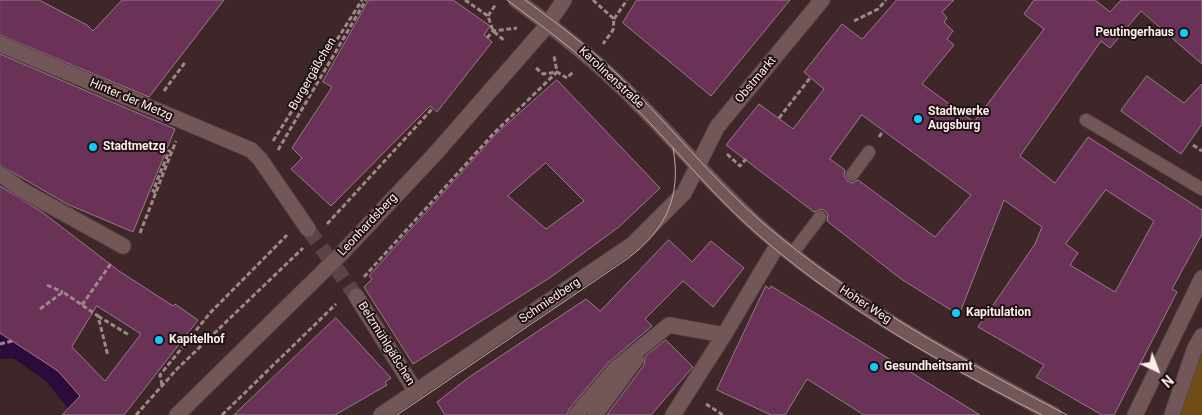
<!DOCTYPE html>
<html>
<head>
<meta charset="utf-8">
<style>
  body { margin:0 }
  #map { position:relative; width:1202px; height:415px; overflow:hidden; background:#3f2628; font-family:Roboto,sans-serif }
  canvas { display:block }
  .north { position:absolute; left:1132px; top:345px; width:50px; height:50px; -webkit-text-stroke:4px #1e1213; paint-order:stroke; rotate:137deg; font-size:14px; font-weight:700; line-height:20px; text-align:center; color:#feeced }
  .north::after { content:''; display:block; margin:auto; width:18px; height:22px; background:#feeced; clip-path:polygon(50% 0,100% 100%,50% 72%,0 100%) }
</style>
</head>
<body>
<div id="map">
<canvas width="1202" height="415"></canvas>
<div class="north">N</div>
</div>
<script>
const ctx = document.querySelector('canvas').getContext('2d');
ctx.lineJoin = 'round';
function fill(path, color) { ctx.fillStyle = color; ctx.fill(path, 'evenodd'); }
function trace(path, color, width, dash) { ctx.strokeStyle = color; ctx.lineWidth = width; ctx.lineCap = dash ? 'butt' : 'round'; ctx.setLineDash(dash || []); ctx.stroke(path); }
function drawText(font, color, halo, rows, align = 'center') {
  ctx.font = font + ' Roboto,sans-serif'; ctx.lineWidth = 4; ctx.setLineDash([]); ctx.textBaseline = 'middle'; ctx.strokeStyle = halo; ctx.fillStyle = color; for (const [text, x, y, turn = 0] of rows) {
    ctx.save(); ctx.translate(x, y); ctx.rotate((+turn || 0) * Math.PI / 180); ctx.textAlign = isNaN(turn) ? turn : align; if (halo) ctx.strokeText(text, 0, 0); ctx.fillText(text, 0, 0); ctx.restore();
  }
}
fill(new Path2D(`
  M1202,350v65h-30z`), '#714c16');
fill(new Path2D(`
  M0,334l58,37 28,32 -13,12 -27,-34 -46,-32z`), '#2c0b3b');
trace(new Path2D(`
  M0,355l19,-1`), '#2c0b3b', 8);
const building = new Path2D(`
  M0,0h39l48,25 6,6 29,-31h102l-75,97 -149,-62z
  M369,0h84l37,26 -6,9 8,7 -55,70 -7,-6 -99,100 -40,-37 11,-11 -10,-10 40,-61 -9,-5z
  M637,0h153l-79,96 -88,-73z
  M897,0h57l-12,12 5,6 -3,4 9,9 -6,8 7,6 -32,39 52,38 70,-93 -20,-15 10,-14h61l15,12 11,-12h81v64l-61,-53 -31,37 -9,-7 -81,115 35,27 33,-46 114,73v24l-30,55 5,3 -63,123h-12l-66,-38 8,-12 -66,-38 57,-83 7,-17 -38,-27 -45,115 -58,-36 -74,-58 1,-7 -4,-4 -3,-1 -7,3 -88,-67 33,-41 34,25 31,-40 -20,-17 38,-48 20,15zM862,115l109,80 -36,42 -77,-57 -6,3 -5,-2 -3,-6 1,-5 -15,-11zM1106,190l48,31 -39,71 -45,-27 8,-12 -12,-9z
  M0,54l175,75 -42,103 -66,-28 -67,-39z
  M1147,76l37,27 18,-19v40l-21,30 -60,-43z
  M557,80l103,108 -40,38 -69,51 -138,87 -49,-77 8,-8 -3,-3 127,-142zM546,163l38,38 -38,28 -38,-33z
  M0,186l42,26 77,59 54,35 2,-2 23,16 -74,95h-62l18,-19 -22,-25 -58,-38zM97,306l44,28 -36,47 -33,-34z
  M669,240l23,22 19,-21 33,27 -31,39 -30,-26 -38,38 7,7 -43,36 -40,47 -2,6h-122l-8,-13 31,-24 118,-79 14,12z
  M766,286l3,3 2,-3 209,129h-116l-57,-36 -22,36h-14l-54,-25z
  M336,318l55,60 -6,4 2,3 -52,30h-101z
  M666,340l27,27 -1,1 -41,47h-44l37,-50 1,-8z`);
fill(building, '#693256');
trace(building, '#967c8b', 1);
trace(new Path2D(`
  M308,229l48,67`), '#5c4446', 15, [15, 8]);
const lane = new Path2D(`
  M1086,120l116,69
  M852,175l17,-23
  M792,254l28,-37`);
const street = new Path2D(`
  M516,0c44,32 86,66 124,105 40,40 76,84 119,122 87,77 193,133 295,188
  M0,44l251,106 9,9 48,70
  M0,174l22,16 101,56
  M356,296l60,96
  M381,415l252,-171 51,-51 33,-66 105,-127
  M576,415l40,-47 53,-43 55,10
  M595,415l41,-56
  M673,415l51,-80 54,-91
  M1135,415l67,-137
  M1172,415l23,-67 7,-12`);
const secondary = new Path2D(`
  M177,415l164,-161 94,-100 110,-126 19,-28`);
trace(lane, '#584346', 14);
trace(street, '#584346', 17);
trace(secondary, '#584346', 17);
trace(new Path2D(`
  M465,0l23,16 5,15 12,10
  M593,0l21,19 -1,11 -10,14
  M488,16l8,-12
  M614,19l13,-19
  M854,21l24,-12 8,-9
  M487,38l6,-7 24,-3
  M536,68l7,6 14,-2 10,6 6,-6
  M164,91l22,-30
  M779,118l31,-40
  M879,137l4,-6
  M273,141l89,-141
  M1193,145l9,6
  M278,150l88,-150
  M727,154l13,12 6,-7
  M156,192l-3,-1 16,-40 2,1
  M327,224l106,-116
  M140,233l36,-92
  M364,277l130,-144 63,-61 -3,-16
  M47,285l16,7
  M82,305l30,-43
  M40,309l23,-17 35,24 10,40
  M98,316l31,19
  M0,344l12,-3
  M162,385l-2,-10 50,-62 77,-78
  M706,404l17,11
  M136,415l41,-46 126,-121
  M222,415l114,-111`), '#9d8788', 3, [5, 2.5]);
trace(lane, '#735658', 12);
trace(street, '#735658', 15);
trace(secondary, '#735658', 15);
trace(new Path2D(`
  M507,0c35,26 71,52 103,83 51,47 93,103 145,149 85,75 187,132 287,183
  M525,0c33,24 65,48 94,76 50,48 93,103 145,148 91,77 198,136 303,191
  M397,415l230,-156c39,-29 55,-63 46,-111`), '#bda9aa', 1);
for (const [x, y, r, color] of [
  [1184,33,5,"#13cafb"],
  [918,119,5,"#13cafb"],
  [93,147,5,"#13cafb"],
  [956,313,5,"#13cafb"],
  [159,340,5,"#13cafb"],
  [874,367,5,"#13cafb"]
]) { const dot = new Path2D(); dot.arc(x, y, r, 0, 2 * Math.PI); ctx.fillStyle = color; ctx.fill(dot); trace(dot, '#1e1213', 2); }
drawText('bold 12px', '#feeced', '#1e1213', [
  ["Peutingerhaus",1174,33,"right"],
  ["Stadtwerke",928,112],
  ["Augsburg",928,126],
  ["Stadtmetzg",103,147],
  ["Kapitulation",966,313],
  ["Kapitelhof",169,340],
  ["Gesundheitsamt",884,367]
], 'left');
drawText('12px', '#feeced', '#1e1213', [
  ["Burgergäßchen",313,74,-60],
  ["Karolinenstraße",611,78,43],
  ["Obstmarkt",756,80,-50],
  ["Hinter der Metzg",131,100,23],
  ["Leonhardsberg",368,225,-47],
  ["Schmiedberg",550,301,-34],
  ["Hoher Weg",865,305,33],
  ["Belzmühlgäßchen",386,344,58]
]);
</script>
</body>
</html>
